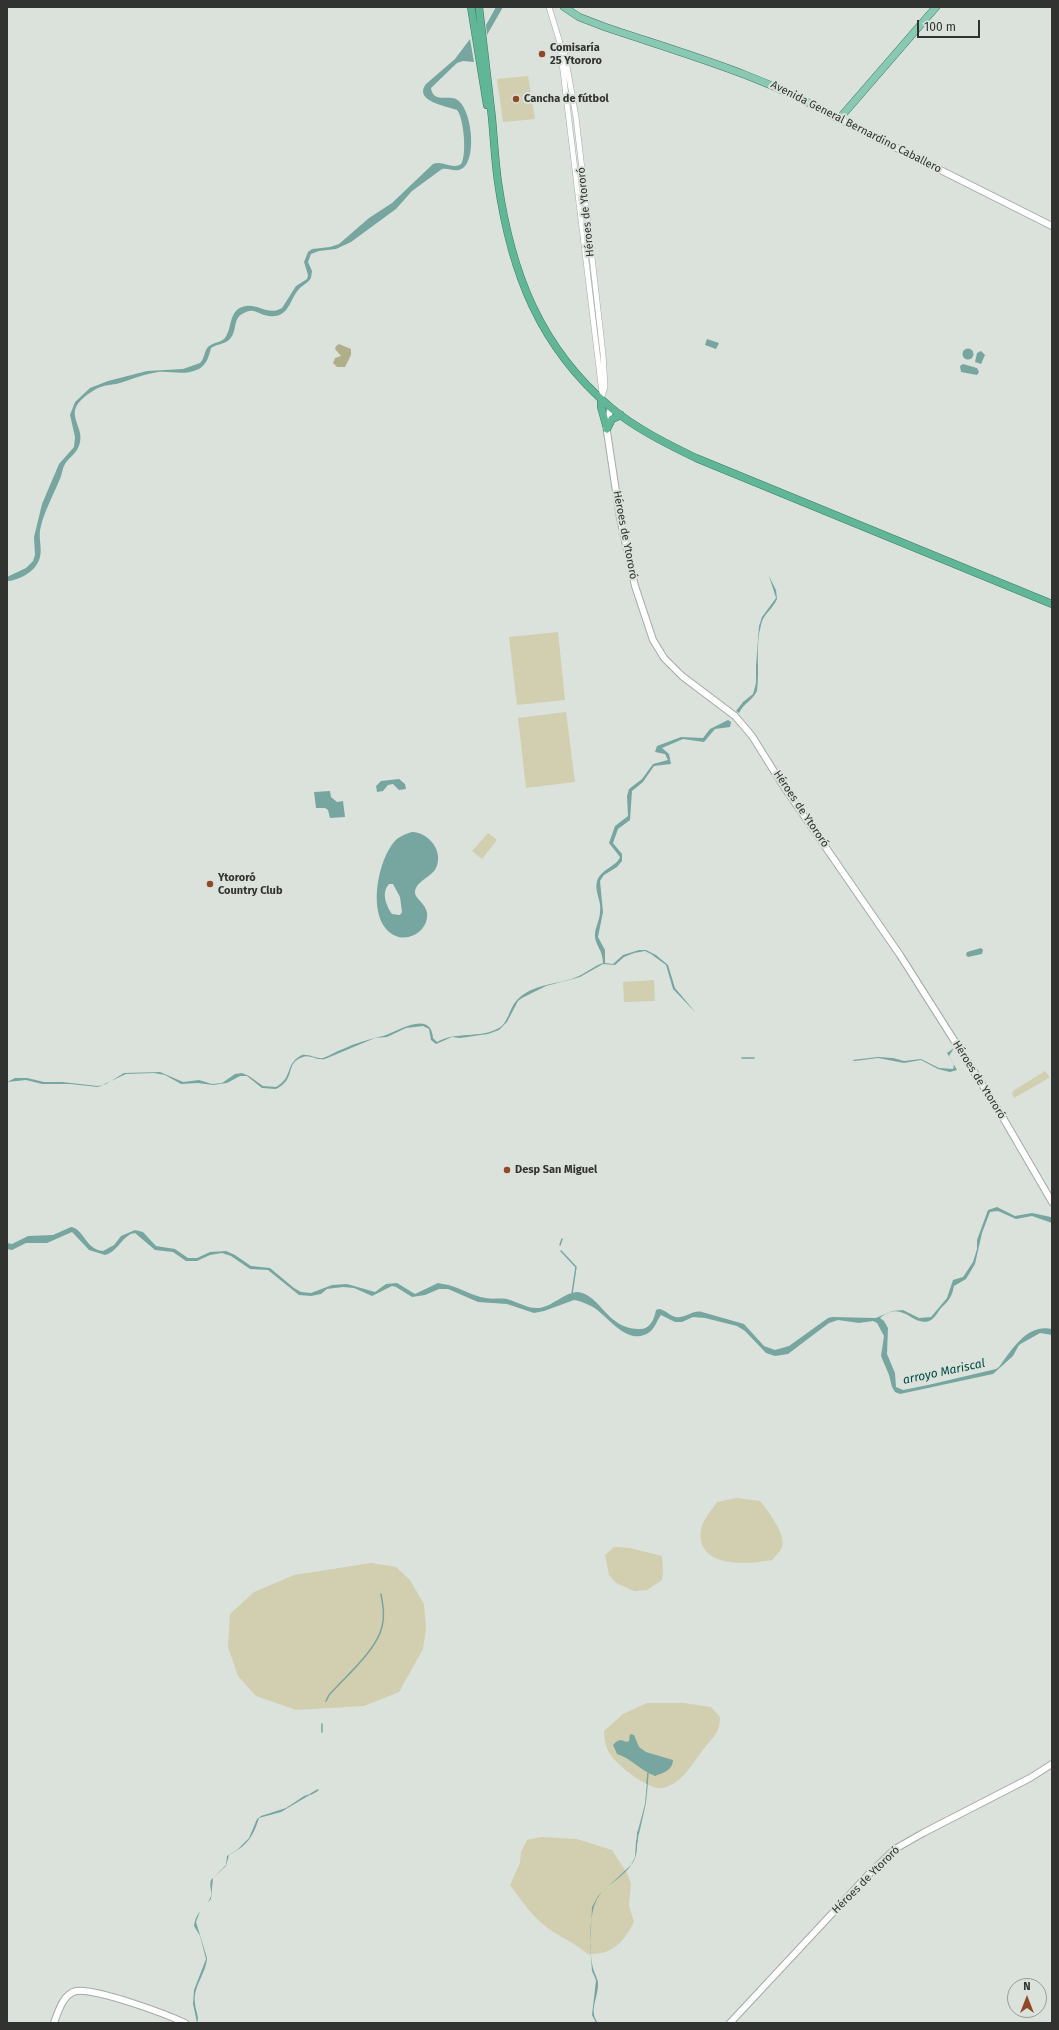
<!DOCTYPE html>
<html>
<head>
<meta charset="utf-8">
<style>
  body { margin:0 }
  #map { position:relative; width:1059px; height:2030px; overflow:hidden; background:#dbe2db; font-family:"Fira Sans",sans-serif }
  canvas { display:block }
  .frame { position:absolute; inset:0; border:8px solid #313331; pointer-events:none }
  .north { position:absolute; left:1007px; top:1978px; width:40px; height:40px; box-sizing:border-box; background:#dbe2db; border:1px solid #979c97; border-radius:50%; rotate:0deg; font-size:11px; font-weight:700; line-height:16px; text-align:center; color:#313331 }
  .north::after { content:''; display:block; margin:auto; width:14px; height:18px; background:#904826; clip-path:polygon(50% 0,100% 100%,50% 72%,0 100%) }
  .scale { position:absolute; left:917px; top:20px; width:63px; height:18px; box-sizing:border-box; border:2px solid #313331; border-top:0; padding-left:5px; font-size:12px; line-height:14px; white-space:nowrap; color:#313331; -webkit-text-stroke:3px #dbe2db; paint-order:stroke }
</style>
</head>
<body>
<div id="map">
<canvas width="1059" height="2030"></canvas>
<div class="frame"></div>
<div class="north">N</div>
<div class="scale">100 m</div>
</div>
<script>
const ctx = document.querySelector('canvas').getContext('2d');
ctx.lineJoin = 'round';
function fill(path, color) { ctx.fillStyle = color; ctx.fill(path, 'evenodd'); }
function trace(path, color, width, dash) { ctx.strokeStyle = color; ctx.lineWidth = width; ctx.lineCap = dash ? 'butt' : 'round'; ctx.setLineDash(dash || []); ctx.stroke(path); }
function drawText(font, color, halo, rows, align = 'center') {
  ctx.font = font + ' "Fira Sans",sans-serif'; ctx.lineWidth = 4; ctx.setLineDash([]); ctx.textBaseline = 'middle'; ctx.strokeStyle = halo; ctx.fillStyle = color; for (const [text, x, y, turn = 0] of rows) {
    ctx.save(); ctx.translate(x, y); ctx.rotate((+turn || 0) * Math.PI / 180); ctx.textAlign = isNaN(turn) ? turn : align; if (halo) ctx.strokeText(text, 0, 0); ctx.fillText(text, 0, 0); ctx.restore();
  }
}
fill(new Path2D(`
  M528,76l7,43 -32,3 -6,-43z
  M558,632l7,68 -48,5 -8,-68z
  M566,712l9,70 -49,6 -8,-70z
  M488,833l9,7 -15,19 -10,-8z
  M654,980l1,21 -31,1 -1,-20z
  M1045,1071l4,5v2l-35,20 -2,-4 1,-3z
  M737,1498l23,3c8,10 26,33 22,46 -1,4 -7,9 -10,13 -26,5 -77,8 -71,-31 2,-10 11,-19 16,-27z
  M614,1547l16,1 32,8 1,16 -1,8 -15,10 -13,1 -18,-8 -7,-8 -4,-20z
  M371,1563l25,4 14,13 14,24 2,25 -3,20 -24,43 -35,14 -68,4 -40,-14 -18,-20 -10,-29 2,-33 24,-22 40,-17z
  M647,1703h37l27,4 9,10c0,17 -8,21 -18,34 -11,15 -20,32 -39,37 -14,3 -46,-23 -53,-34 -4,-6 -6,-14 -6,-23l19,-17z
  M541,1837l36,2 35,11 15,23 4,10 -2,22 5,17c-11,21 -22,33 -46,32 -12,-10 -26,-16 -39,-25 -17,-12 -27,-28 -39,-44l10,-22 1,-11 6,-12z`), '#d1cfb0');
fill(new Path2D(`
  M339,344l12,5v6l-6,12h-8l-4,-4 2,-5 6,-2 -6,-7 1,-3z`), '#b1af8a');
fill(new Path2D(`
  M496,7h7l-16,28 -1,-10z
  M470,39l4,23 -11,-1 -6,2 -26,25c2,15 16,7 25,11 16,8 21,59 7,69 -7,5 -13,0 -21,1l-30,22 -16,18 -45,33 -15,7 -17,2 -8,3 -3,8 4,9 -1,7c-3,5 -8,7 -11,10 -11,10 -10,34 -36,27 -8,-3 -12,-7 -20,-2 -11,5 -7,15 -12,23 -5,9 -14,7 -21,12 -2,8 -4,16 -12,21 -14,7 -27,2 -41,3 -13,2 -26,7 -38,11 -8,2 -17,2 -24,6 -7,4 -19,12 -21,21 -2,11 8,21 5,32 -2,11 -10,14 -15,22 -3,5 -3,12 -6,17 -6,15 -14,29 -18,45 -4,13 4,26 -4,38 -5,9 -20,17 -30,17v-4l19,-9 7,-7 2,-6 -1,-18 8,-33 17,-40 15,-17 1,-10 -5,-22 5,-13 15,-14 18,-7 39,-10 36,-2 17,-6c5,-5 4,-12 8,-16 5,-5 13,-4 17,-9 8,-11 3,-29 21,-32 13,-2 22,10 36,2l14,-22 11,-7 1,-4 -4,-13 4,-10 4,-3 18,-2 9,-3 30,-26 23,-15 41,-39c10,-4 19,6 28,0 6,-8 3,-46 -4,-54 -11,-4 -44,-9 -31,-26l29,-25z
  M707,339l12,4 -3,6 -11,-4z
  M962.5 354a5.5 5.5 0 1 1 11 0a5.5 5.5 0 1 1-11 0Z
  M981,351l4,4 -4,9 -6,-2 2,-9z
  M963,364l14,4 2,4 -2,3 -16,-3 -1,-6z
  M769,576l7,14 1,9c-4,10 -14,15 -16,26 -6,21 -1,44 -4,66 -4,9 -13,12 -18,22l-3,-2 7,-9 10,-8 3,-11v-17l3,-40 3,-9 14,-19z
  M728,720l3,2 -1,5 -15,2 -11,13 -21,-3 -21,9 7,6 2,10 -17,2 -11,16 -11,9 -2,29 -12,9 -5,14 9,11v7l-5,6 -13,8 -4,6 3,31 -5,25 7,13v13l8,1 10,-9 16,-5h7l10,5 12,10 7,23 21,25 -23,-24 -7,-24 -15,-11 -6,-3 -11,2 -10,4 -9,8 -12,-1 -23,13 -34,9 -24,12 -4,3 -11,21 -8,8 -11,4 -28,4 -8,-1 -16,7 -5,-4 -2,-11 -6,-3 -17,2 -19,9 -12,1 -50,21c-8,2 -15,-5 -22,-2 -19,6 -6,22 -27,32l-14,-1 -15,-12h-7l-13,7 -14,2 -15,-2 -17,1 -16,-9 -11,-2 -28,1 -28,13 -28,-3h-28l-16,-4 -19,2 8,-4h12l17,4h18l36,4 8,-2 18,-11 36,-1 23,10 16,-2 13,4 10,-1 13,-9 7,-1 7,3 14,10 13,1c18,-10 8,-23 26,-32 8,-1 14,4 21,3 7,-2 13,-7 20,-9 13,-6 26,-10 40,-13 14,-4 48,-27 50,2l4,4c19,-11 43,-3 62,-14 10,-6 10,-20 18,-28 16,-17 42,-15 62,-24 8,-4 15,-10 24,-13 0,-12 -7,-17 -8,-26 -1,-8 5,-17 5,-25 2,-11 -6,-20 -3,-31 4,-12 19,-14 23,-24l-11,-14 6,-17 13,-10 -1,-20 2,-7 13,-10 11,-15 15,-4 -3,-6 -10,-2 2,-6 24,-9 22,1 7,-9z
  M399,779l6,5 1,5 -7,1 -6,-6 -5,1 -5,6 -6,1 -1,-6 5,-5z
  M330,791l1,6 6,5 6,-1 2,16 -15,1 -2,-8 -3,-2h-9l-2,-16z
  M412,832c17,0 32,20 24,36 -4,9 -21,13 -21,25 0,5 11,11 12,20 2,16 -16,29 -31,23 -31,-13 -19,-74 -2,-94 4,-5 11,-8 18,-10zM389,884h4l7,13 2,15 -2,3 -8,-1c-6,-9 -11,-21 -3,-30z
  M981,948l2,2 -1,4 -14,3 -2,-2 1,-3z
  M954,1048l-5,8 8,14 -7,2 -12,-3 -17,-9 -17,3 -26,-5 -23,3 -3,-1 26,-3 15,1 11,3 17,-2 18,9 14,1 1,-4 -7,-12z
  M997,1207l18,9 17,-3 19,4 1,6 -20,-7 -16,3 -18,-8 -8,1 -8,21 -7,31 -9,15 -12,7c-2,10 -5,15 -12,21 -4,4 -7,12 -13,14 -17,6 -26,-22 -49,-3l4,3 4,7 -1,26 8,19 1,14 7,3 25,-5 68,-16 3,-2c13,-17 27,-43 53,-38v6l-12,-2 -16,9 -5,3 -6,11 -20,18 -93,20 -5,-2 -3,-5 -3,-12 -8,-19 3,-20 -7,-13 -4,-2 -14,2 -21,-3 -9,3 -41,31 -13,2 -9,-3 -21,-22 -8,-5 -32,-8 -12,-1 -11,5h-7l-14,-7c-4,5 -5,11 -10,16 -21,17 -40,-11 -55,-22 -6,-4 -15,-8 -22,-9l-30,11 -10,2 -27,-9 -29,-2 -30,-13h-9l-14,6 -13,2 -16,-10 -4,-1 -20,10 -18,-8 -11,-1 -16,2 -6,5 -10,2 -12,-1 -31,-25 -18,-1 -19,-13 -9,-3 -12,2 -13,6h-11l-13,-9 -18,-2 -20,-17c-12,1 -17,19 -30,22l-16,-5 -17,-18 -25,11h-21l-14,7 -5,-1v-6l5,1 16,-8 25,-1 18,-8c13,2 15,23 32,24l11,-6 7,-9 14,-6 8,2 13,14 19,3 13,9h9l13,-6 16,-1 9,4 16,11 19,2 24,20 7,4 10,1 21,-8 15,-1 28,8 11,-8 11,-1 18,11 23,-11 5,1c15,2 28,12 43,14 8,2 16,-1 24,2 10,3 18,9 29,8 12,-1 28,-17 39,-16 23,3 28,36 60,37 12,1 16,-9 18,-19l3,-1c8,1 13,10 21,8 9,-1 13,-7 22,-5l42,12 20,22 11,4 14,-4 39,-28 4,-1 44,1 16,-7 11,-1 16,8 12,-1 16,-19 6,-18 10,-3 10,-15 4,-13v-9l11,-30z
  M630,1734l4,1 5,12 7,5 27,8c0,10 -10,13 -18,16 -14,-5 -24,-18 -38,-22l-4,-9c4,-5 8,-6 13,-3l3,-1z
  M647,1781l1,1 -2,21 -7,31h-2l8,-30z
  M313,1793l-32,19 -22,6c-6,19 -12,28 -30,37l-3,11 -13,12 -2,21 -11,12 -4,11 11,36c-1,16 -14,28 -12,45 0,6 5,15 2,20l-4,-19 1,-14 12,-31 -6,-23 -6,-10c3,-18 13,-18 17,-30 1,-6 -2,-11 0,-16l15,-15 1,-9 10,-6 12,-12 8,-19 4,-3 25,-8 18,-12z
  M636,1840c2,2 1,4 1,8 -1,24 -25,31 -38,48 -11,15 -10,55 -6,72 1,5 4,9 5,14 1,15 -10,28 0,41h-2l-4,-8 4,-35 -4,-9 -2,-25 2,-39 6,-11 33,-31 4,-8z`), '#77a6a0');
trace(new Path2D(`
  M742,1058h12
  M560,1245l2,-6
  M561,1251l15,16 -4,27
  M326,1701l3,-6c16,-18 47,-44 53,-68 3,-11 1,-22 -1,-33
  M322,1732v-8
  M647,1783l1,-10
  M311,1794l7,-4
  M637,1842l1,-10`), '#77a6a0', 1.5);
const tertiary = new Path2D(`
  M549,7l11,36 5,12 11,62 27,237 2,33 -4,12
  M560,46l42,347`);
const secondary = new Path2D(`
  M839,119l213,107
  M611,408l-5,17 14,93 15,68 18,54 11,18 18,18 53,40 17,20 30,48 118,171 102,161 50,86
  M54,2023c4,-11 9,-29 22,-32 20,-3 90,23 109,32
  M730,2023l138,-148 27,-26 28,-16 107,-55 22,-14`);
const primary = new Path2D(`
  M564,7l15,10 26,10c80,27 160,49 234,92l97,-112`);
const trunk = new Path2D(`
  M471,7l16,98
  M479,7c4,37 9,74 13,111 2,22 3,43 6,64 13,90 41,164 112,225 25,21 57,37 86,51l356,146
  M601,399v8l5,18
  M607,429l5,-10 9,-4`);
trace(tertiary, '#a4aaa4', 6);
trace(secondary, '#a4aaa4', 8);
trace(primary, '#377c63', 8);
trace(trunk, '#377c63', 8);
trace(tertiary, '#fff', 5);
trace(secondary, '#fff', 6);
trace(primary, '#89c8b2', 7);
trace(trunk, '#62b698', 7);
for (const [x, y, r, color] of [
  [542,54,4,"#904826"],
  [516,99,4,"#904826"],
  [210,884,4,"#904826"],
  [507,1170,4,"#904826"]
]) { const dot = new Path2D(); dot.arc(x, y, r, 0, 2 * Math.PI); ctx.fillStyle = color; ctx.fill(dot); trace(dot, '#dbe2db', 1.5); }
drawText('bold 11px', '#313331', '#dbe2db', [
  ["Comisaría",550,48],
  ["25 Ytororo",550,61],
  ["Cancha de fútbol",524,99],
  ["Ytororó",218,878],
  ["Country Club",218,891],
  ["Desp San Miguel",515,1170]
], 'left');
drawText('11px', '#313331', '#dbe2db', [
  ["Avenida General Bernardino Caballero",856,127,27],
  ["Héroes de Ytororó",586,212,-96],
  ["Héroes de Ytororó",625,535,79],
  ["Héroes de Ytororó",801,809,56],
  ["Héroes de Ytororó",979,1080,58],
  ["Héroes de Ytororó",866,1880,-45]
]);
drawText('italic 12px', '#014b45', '#dbe2db', [
  ["arroyo Mariscal",944,1372,-12]
]);
</script>
</body>
</html>
